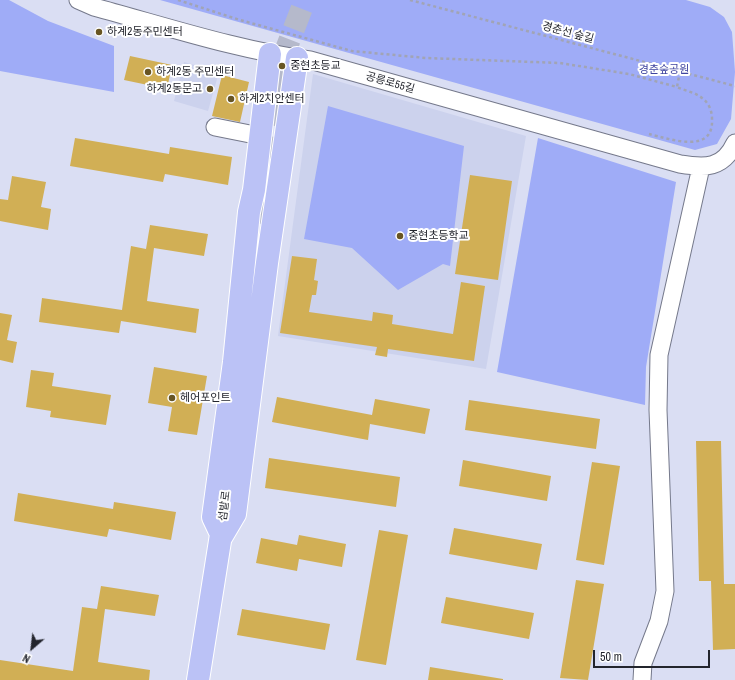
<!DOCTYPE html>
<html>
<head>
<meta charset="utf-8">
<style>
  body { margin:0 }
  #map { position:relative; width:735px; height:680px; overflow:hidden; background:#dadef3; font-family:"Archivo Narrow",sans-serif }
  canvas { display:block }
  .north { position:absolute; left:12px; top:628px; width:40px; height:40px; -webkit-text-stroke:3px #fff; paint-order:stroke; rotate:208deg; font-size:11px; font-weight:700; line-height:16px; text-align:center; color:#23252d }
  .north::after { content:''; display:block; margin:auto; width:14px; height:18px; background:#23252d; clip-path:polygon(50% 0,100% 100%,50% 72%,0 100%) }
  .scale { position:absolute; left:593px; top:650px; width:117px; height:18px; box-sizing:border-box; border:2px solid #23252d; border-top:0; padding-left:5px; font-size:12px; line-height:14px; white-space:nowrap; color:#23252d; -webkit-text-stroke:3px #fff; paint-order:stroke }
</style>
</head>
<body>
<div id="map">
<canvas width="735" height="680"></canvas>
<div class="north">N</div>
<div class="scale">50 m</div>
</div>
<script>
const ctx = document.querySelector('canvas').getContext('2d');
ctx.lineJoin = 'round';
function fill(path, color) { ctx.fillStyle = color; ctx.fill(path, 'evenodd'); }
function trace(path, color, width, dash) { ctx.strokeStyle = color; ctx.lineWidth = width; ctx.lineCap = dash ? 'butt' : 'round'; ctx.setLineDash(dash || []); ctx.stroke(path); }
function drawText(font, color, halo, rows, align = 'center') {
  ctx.font = font + ' "Archivo Narrow","Noto Sans KR",sans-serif'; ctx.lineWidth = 4; ctx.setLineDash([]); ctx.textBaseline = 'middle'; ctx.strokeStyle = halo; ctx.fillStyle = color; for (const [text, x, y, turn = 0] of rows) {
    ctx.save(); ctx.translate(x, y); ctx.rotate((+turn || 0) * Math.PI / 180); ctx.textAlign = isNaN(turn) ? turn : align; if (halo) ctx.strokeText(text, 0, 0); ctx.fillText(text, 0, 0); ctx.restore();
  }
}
fill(new Path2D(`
  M184,62l35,10 -11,39 -34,-10z
  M313,74l213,62 -40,233 -208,-33z`), '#ccd2ed');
fill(new Path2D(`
  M0,0h9l39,21 66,25v46l-114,-21z
  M160,0h526l24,7 14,10 8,15 3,40 -4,47 -14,25 -22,6z
  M328,106l136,40 -14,120 -7,-2 -45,26 -46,-42 -48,-9z
  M538,138l138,44 -30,185 -1,38 -148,-33z`), '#9facf7');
fill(new Path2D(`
  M130,56l42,9 -5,24 -43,-9z
  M222,75l27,7 -9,40 -28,-6z
  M75,138l94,16 1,-7 62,10 -4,28 -63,-11 -2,8 -93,-16z
  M470,175l42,6 -14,99 -43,-6z
  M12,176l34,6 -5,25 10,2 -3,21 -48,-9v-22l8,1z
  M150,225l58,9 -4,22 -50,-8 -7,53 52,8 -3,24 -75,-12 -2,12 -80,-11 3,-24 80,12 9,-64 15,3z
  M292,256l25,3 -3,21 4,1 -2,14h-4l-3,17 63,9 1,-9 20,3 -1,9 61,10 8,-52 24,4 -11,75 -86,-12 -1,8 -12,-2 2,-8 -97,-14z
  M0,313l12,2 -5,25 10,2 -4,21 -13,-3z
  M154,367l53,9 -10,59 -29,-4 4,-24 -24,-4z
  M31,370l23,3 -2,13 59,9 -5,30 -56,-8 1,-6 -25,-4z
  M277,397l95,18 3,-16 55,10 -5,25 -55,-10 -2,16 -96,-18z
  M469,400l131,19 -4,30 -131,-19z
  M696,441h25l3,143h11v65l-22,1 -2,-69h-12z
  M269,458l131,19 -4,30 -131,-19z
  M463,460l88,16 -4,25 -88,-15z
  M592,462l28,4 -16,99 -28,-5z
  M18,493l95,16 1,-7 62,10 -5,28 -62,-11 -2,8 -93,-16z
  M454,528l88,16 -5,26 -88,-16z
  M379,530l29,5 -22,130 -30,-5z
  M299,535l47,9 -4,23 -43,-8 -2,12 -41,-8 5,-25 36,7z
  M576,580l28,4 -16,96 -28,-2z
  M101,586l58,9 -4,21 -50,-7 -7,53 52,8 -1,10h-149v-20l73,11 9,-64 15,2z
  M446,597l88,16 -5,26 -88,-16z
  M242,609l88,15 -5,26 -88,-15z
  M430,667l73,12v1h-75z`), '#d1af55');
trace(new Path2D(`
  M262,224l21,-167 22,-57`), '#b5b9cb', 22, [22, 11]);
const minor = new Path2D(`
  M78,0l16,7c71,19 143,43 216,53l370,104c25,4 43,5 55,-21
  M215,127l45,9
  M642,680l1,-17 16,-42 6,-30 -7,-181 1,-55 42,-188`);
const major = new Path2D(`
  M222,536l-9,-19 21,-155 15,-150 5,-22 16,-136
  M222,536l13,-22 32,-251 30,-205
  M198,680l25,-158`);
trace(minor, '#75798b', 19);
trace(major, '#fff', 24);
trace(new Path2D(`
  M178,0l62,20 112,31 74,7 134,5 69,11 48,13 3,-16
  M410,0l325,86
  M649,134c21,5 65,21 63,-15 0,-8 -3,-16 -10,-21 -7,-6 -17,-7 -25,-11`), '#a1a4b5', 2.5, [3, 3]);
trace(minor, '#fff', 17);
trace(major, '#bbc2f6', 22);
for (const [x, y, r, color] of [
  [99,32,4,"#685523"],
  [282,66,4,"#685523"],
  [148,72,4,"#685523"],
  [210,89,4,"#685523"],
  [231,99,4,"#685523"],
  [400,236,4,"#685523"],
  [172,398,4,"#685523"]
]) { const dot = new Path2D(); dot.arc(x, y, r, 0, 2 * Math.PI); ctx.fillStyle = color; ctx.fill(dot); trace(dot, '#fff', 1.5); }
drawText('11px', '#23252d', '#fff', [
  ["하계2동주민센터",107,32],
  ["중현초등교",290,66],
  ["하계2동 주민센터",156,72],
  ["하계2동문고",202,89,"right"],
  ["하계2치안센터",239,99],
  ["중현초등학교",408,236],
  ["헤어포인트",180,398]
], 'left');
drawText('11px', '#23252d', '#fff', [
  ["경춘선 숲길",568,33,15],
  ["공릉로55길",390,83,16],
  ["섬밭로",225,506,-83]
]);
drawText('11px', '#3f449f', '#fff', [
  ["경춘숲공원",664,70]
]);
</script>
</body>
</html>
